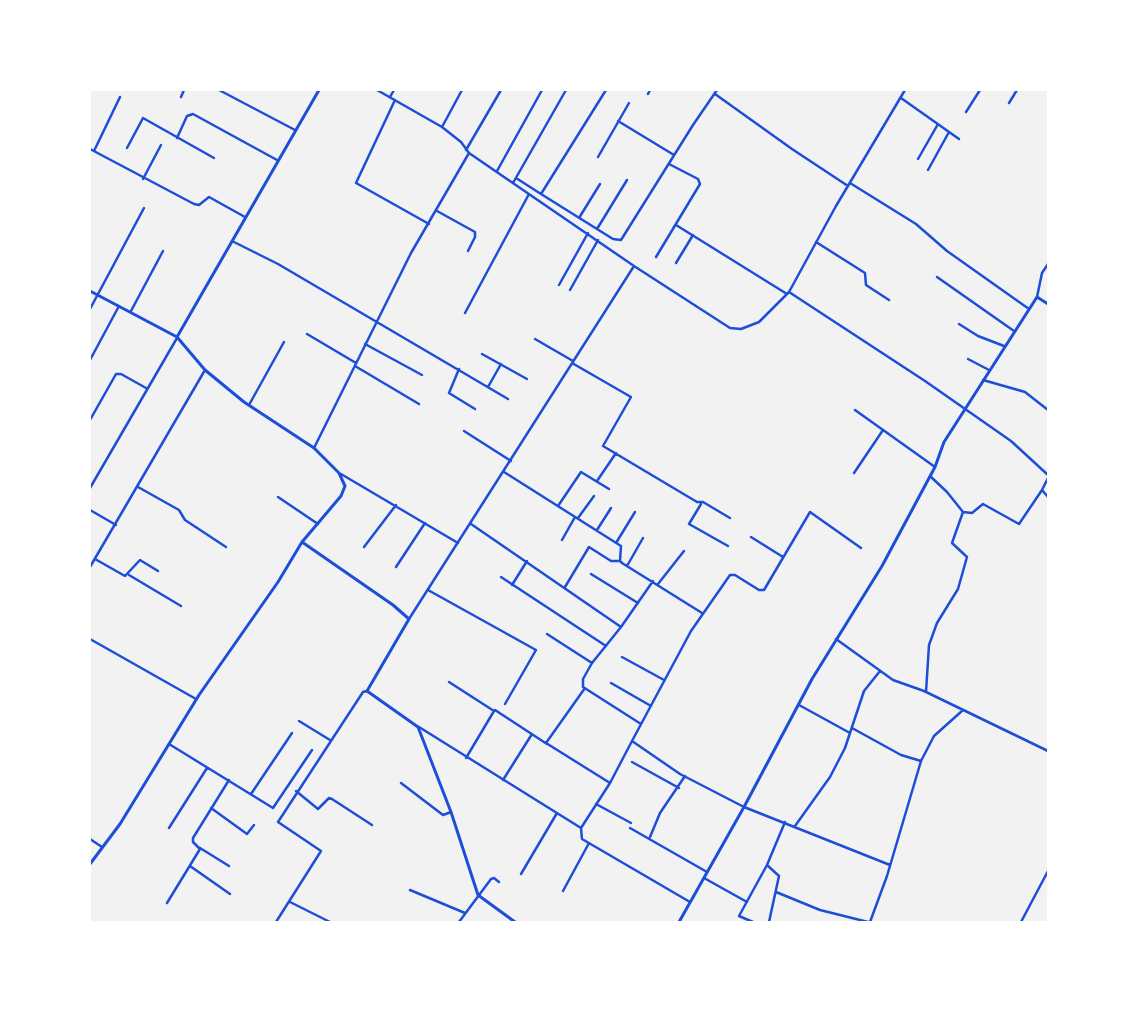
<!DOCTYPE html>
<html>
<head>
<meta charset="utf-8">
<style>
  body { margin:0 }
  #map { position:relative; width:1138px; height:1012px; overflow:hidden; background:#f2f2f2; font-family:"Source Sans 3",sans-serif }
  canvas { display:block }
  .frame { position:absolute; inset:0; border:91px solid #fff; pointer-events:none }
</style>
</head>
<body>
<div id="map">
<canvas width="1138" height="1012"></canvas>
<div class="frame"></div>
</div>
<script>
const ctx = document.querySelector('canvas').getContext('2d');
ctx.lineJoin = 'round';
function trace(path, color, width, dash) { ctx.strokeStyle = color; ctx.lineWidth = width; ctx.lineCap = dash ? 'butt' : 'round'; ctx.setLineDash(dash || []); ctx.stroke(path); }
trace(new Path2D(`
  M219,90l76,40
  M377,90l65,37 19,15 8,11 165,113 96,62 11,1 18,-7 30,-30 47,-86 69,-116
  M648,94l2,-4
  M715,94l77,55 56,37
  M181,97l3,-7
  M390,97l4,-7
  M901,98l58,41
  M395,100l-39,83 73,41
  M1009,103l8,-13
  M966,112l14,-22
  M618,121l56,34
  M442,127l20,-37
  M177,138l10,-22 6,-2 84,46
  M127,148l16,-30 71,40
  M90,149l104,55 5,1 10,-8 36,20
  M466,150l35,-60
  M94,151l26,-54
  M598,157l31,-54
  M918,159l20,-35
  M928,170l21,-38
  M497,171l45,-81
  M516,178l25,16 65,-104
  M143,179l18,-34
  M513,183l53,-93
  M850,183l66,41 31,27 82,58
  M541,194l72,45 8,1 72,-115 24,-35
  M437,211l38,21v5l-7,14
  M579,218l21,-34
  M676,225l111,69
  M597,229l30,-49
  M232,241l46,23 230,135
  M816,242l49,31 1,12 23,15
  M656,257l44,-73 -2,-5 -29,-15
  M676,263l17,-28
  M937,277l77,54
  M559,285l29,-52
  M570,290l28,-50
  M789,292l136,89 86,60 37,34
  M1037,297l5,-24 6,-9
  M90,309l54,-101
  M131,311l32,-60
  M465,313l64,-119
  M959,324l19,12 26,10
  M307,334l49,29
  M535,339l38,22
  M365,344l57,31
  M482,354l45,25
  M968,359l21,11
  M90,360l29,-54
  M572,363l59,34 -28,49 94,56h6l27,16
  M355,366l64,38
  M459,369l-10,24 26,16
  M983,380l42,12 23,18
  M488,387l13,-23
  M249,405l35,-63
  M855,410l80,57
  M90,420l26,-46h5l25,14
  M464,431l47,30
  M314,448l97,-195 58,-100
  M504,472l117,74 -1,15 2,2 80,50
  M854,473l29,-43
  M341,474l117,69
  M1048,478l-6,12 6,7
  M597,481l19,-28
  M138,487l41,23 6,10 41,27
  M90,488l87,-150
  M278,497l40,27
  M701,504l-12,20 39,22
  M558,506l23,-34 28,17
  M90,510l26,15
  M963,512l9,1 11,-9 36,20 23,-34
  M578,518l16,-22
  M471,524l150,103
  M597,530l14,-22
  M751,537l32,20
  M562,540l13,-23
  M616,543l19,-31
  M364,547l32,-42
  M95,559l30,17 15,-16 18,11
  M627,566l16,-28
  M90,567l115,-197
  M396,567l29,-44
  M591,574l47,29
  M129,575l52,31
  M501,577l105,69
  M658,584l26,-33
  M512,585l15,-24
  M565,587l24,-40 22,14h9
  M428,590l108,60 -31,54
  M409,619l225,-353
  M547,634l45,29
  M90,639l106,60
  M836,639l57,41 31,11 124,60
  M622,657l42,23
  M449,682l45,29 -28,47
  M611,683l40,23
  M585,688l-39,55 64,40
  M926,692l3,-47 8,-22 21,-34 9,-32 -15,-14 11,-31 -16,-20 -17,-16
  M799,705l51,28
  M495,710l52,34
  M299,721l31,19
  M641,724l-58,-37v-8l9,-16 29,-36 32,-46
  M419,727l162,101 29,-45 22,-42 48,33 64,33 146,58
  M852,728l49,27 20,6
  M632,741l59,-110 39,-56h5l24,15h5l46,-78 51,36
  M169,744l104,64 39,-58
  M632,762l47,26
  M503,780l29,-46
  M401,783l42,32 8,-3
  M296,791l22,18 11,-11 3,1 40,26
  M251,794l41,-61
  M596,804l35,19
  M211,808l36,26 7,-9
  M795,826l35,-49 15,-29 19,-57 16,-20
  M169,828l38,-60
  M581,828l1,11 108,63
  M630,828l77,44
  M650,837l10,-24 25,-37
  M90,839l12,8
  M200,848l29,18
  M190,866l40,28
  M521,874l36,-61
  M704,878l43,24
  M410,890l55,23
  M563,891l26,-48
  M776,892l44,18 48,12
  M290,902l40,20
  M167,903l33,-54 -7,-7v-4l36,-58
  M276,922l45,-71 -43,-29 85,-130 4,-1
  M459,922l32,-43 3,-1 5,4
  M753,922l-14,-6 28,-51
  M769,922l10,-46 -12,-11 18,-43
  M870,922l17,-46 34,-115 13,-25 29,-26
  M1021,922l27,-51`), '#1d4ed8', 2.5);
trace(new Path2D(`
  M90,291l87,46
  M302,542l91,63 16,14 -42,72 51,36 33,85 27,83 37,27
  M90,864l30,-40 79,-129 79,-113 24,-40 39,-46 4,-10 -6,-13 -25,-25 -70,-46 -39,-32 -28,-33 142,-247
  M679,922l65,-115 68,-128 70,-113 53,-99 9,-25 93,-145 11,7`), '#1d4ed8', 3);
</script>
</body>
</html>
